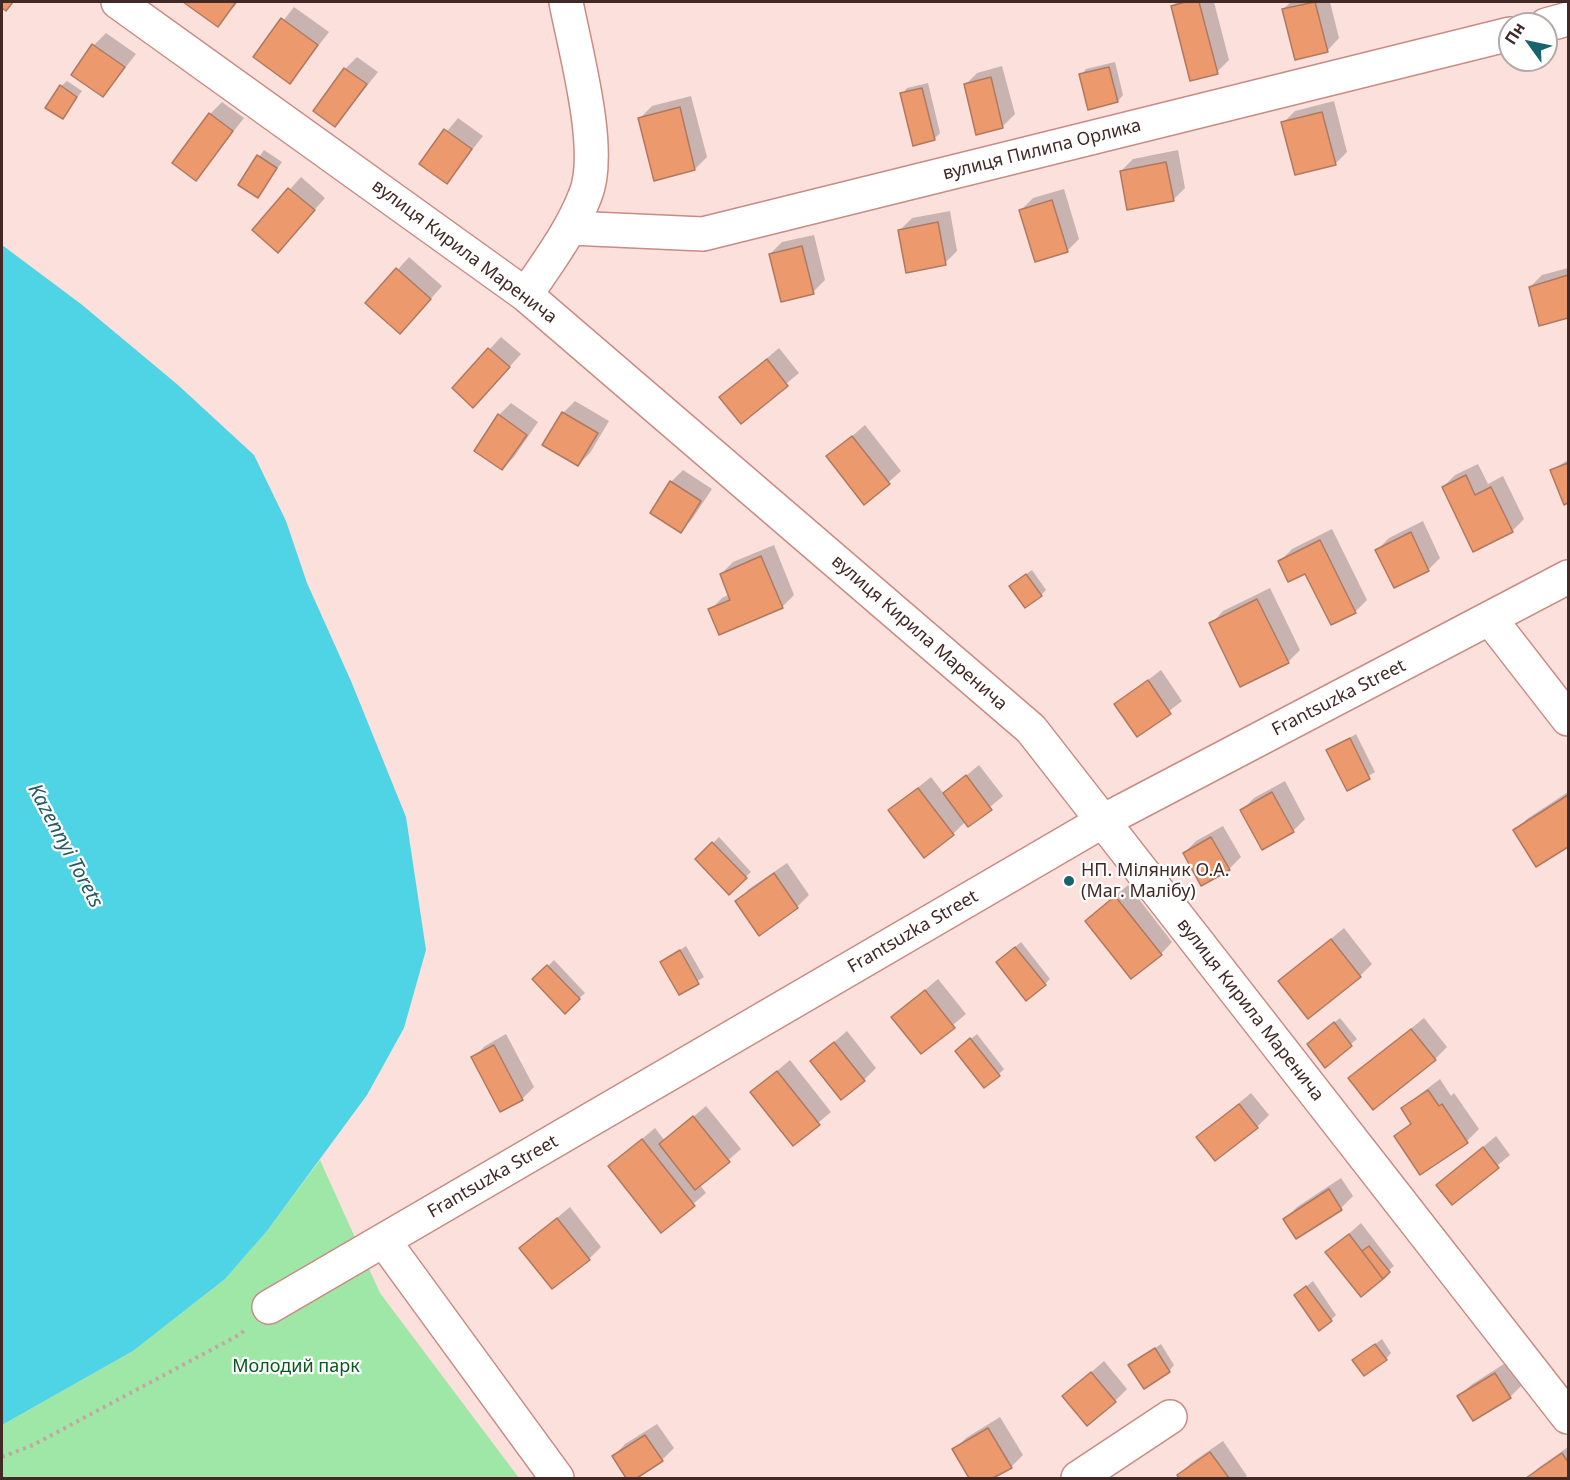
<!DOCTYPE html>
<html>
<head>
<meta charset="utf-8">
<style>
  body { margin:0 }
  #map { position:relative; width:1570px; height:1480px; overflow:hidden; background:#fbe0dc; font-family:"Noto Sans",sans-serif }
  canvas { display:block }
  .frame { position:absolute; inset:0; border:3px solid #432926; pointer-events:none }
  .north { position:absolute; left:1498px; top:12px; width:60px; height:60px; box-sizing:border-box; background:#fff; border:2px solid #b4a9a8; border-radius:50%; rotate:303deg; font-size:16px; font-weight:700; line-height:24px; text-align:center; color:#432926 }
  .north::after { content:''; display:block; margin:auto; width:21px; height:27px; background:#17646d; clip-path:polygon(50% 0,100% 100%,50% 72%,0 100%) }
</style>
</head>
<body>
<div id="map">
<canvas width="1570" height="1480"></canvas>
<div class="frame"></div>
<div class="north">Пн</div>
</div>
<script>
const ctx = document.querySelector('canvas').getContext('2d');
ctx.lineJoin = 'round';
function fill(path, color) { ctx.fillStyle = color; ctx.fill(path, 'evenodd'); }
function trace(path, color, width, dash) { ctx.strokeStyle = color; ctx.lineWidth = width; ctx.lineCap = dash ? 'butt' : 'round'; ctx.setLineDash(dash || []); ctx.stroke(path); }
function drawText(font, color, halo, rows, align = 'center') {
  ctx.font = font + ' "Noto Sans",sans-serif'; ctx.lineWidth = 4.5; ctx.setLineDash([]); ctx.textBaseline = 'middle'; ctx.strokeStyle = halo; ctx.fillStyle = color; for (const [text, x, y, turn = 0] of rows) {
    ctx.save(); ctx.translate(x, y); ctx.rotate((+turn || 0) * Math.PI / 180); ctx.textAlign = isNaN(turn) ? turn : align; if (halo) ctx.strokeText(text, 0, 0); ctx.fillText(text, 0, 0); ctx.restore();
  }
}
fill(new Path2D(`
  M320,1160l60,133 139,185h-517v-53l131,-74 92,-72 42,-48z`), '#9fe7a7');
fill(new Path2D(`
  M2,245l79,59 97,81 76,70 32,66 21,62 44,98 55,136 20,133 -22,78 -37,67 -100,136 -42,48 -92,72 -131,74z`), '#4ed4e5');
fill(new Path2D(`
  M186,2h52l-20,23z
  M1177,2h37l15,58 -12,12 -45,-66z
  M1291,2h39l9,36 -12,13 -44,-42z
  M294,7l35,25 -39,50 -35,-25z
  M106,33l30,21 -33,42 -9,-51z
  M357,57l21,15 -43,54 -20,-15 30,-42z
  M1115,62l8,33 -5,6 -37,-26 5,-6z
  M1002,66l13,48 -12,12 -26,7 -12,-48 12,-12z
  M67,81l15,10 -19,26 -2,-31z
  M928,83l12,50 -6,6 -32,-45 5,-6z
  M691,96l16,61 -12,12 -55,-51 12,-12z
  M1334,101l13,51 -12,12 -52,-41 12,-12z
  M222,102l22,16 -48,61 14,-65z
  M458,118l25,18 -36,46 -26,-19z
  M264,150l18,12 -25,35 -17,-12z
  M1178,150l7,38 -12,12 -52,-29 12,-12z
  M301,177l24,21 -47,53 -24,-21z
  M1064,189l15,50 -12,12 -46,-41 12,-12z
  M950,211l7,40 -12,12 -45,-33 12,-12z
  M814,235l11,45 -12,12 -43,-38 12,-12z
  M409,257l33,29 -30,34 -44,-17z
  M1568,268v49l-28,7 -10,-37 12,-12z
  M501,337l20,17 -36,40 -31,-6z
  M779,348l20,25 -58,49 -20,-25z
  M575,401l34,20 -19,32 -12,12 -15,-52z
  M511,403l27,19 -24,35 -12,12 -3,-54z
  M865,425l36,46 -36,32 -37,-46z
  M1568,460v41l-3,2 -13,-33z
  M1478,464l10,20 15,-8 21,43 -12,12 -69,-44 12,-12z
  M683,470l29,19 -20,30 -11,12 -10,-49z
  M1423,521l17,37 -12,12 -33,16 -18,-36 12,-12z
  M1332,529l35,71 -12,12 -49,-40 -26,-11 12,-12z
  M774,545l20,50 -12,12 -72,3 12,-12 8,-4 -9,-20 12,-12z
  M1032,570l14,20 -5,5 -24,-14z
  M1270,588l30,62 -12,12 -77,-38 12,-13z
  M1161,670l21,31 -44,34 -22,-30z
  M1356,734l19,38 -28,17 -19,-38z
  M979,765l24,31 -34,29 -3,-4 -13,13 -63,-24 41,-33 13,17z
  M1285,781l20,38 -12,12 -51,-21 12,-12z
  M1568,792v53l-32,20 -21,-34 12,-12z
  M1223,826l18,31 -12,12 -45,-16 12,-12z
  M719,837l32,35 -22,21 -32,-34z
  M787,863l22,32 -12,12 -37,26 -23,-32 12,-12z
  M1128,885l44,57 -11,12 -74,-33z
  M1344,928l28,36 -12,12 -80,5z
  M1021,942l29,37 -5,5 -42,-27z
  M686,946l18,31 -25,16 -17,-31z
  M554,960l31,33 -20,19 -30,-33z
  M938,979l28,35 -45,38 -28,-35z
  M1340,1018l17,21 -32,26 -11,-26z
  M1424,1018l23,29 -12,12 -85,19z
  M847,1031l29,37 -12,12 -52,-19z
  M506,1034l28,53 -12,12 -49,-41 12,-12z
  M977,1034l27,35 -5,5 -37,-28z
  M790,1060l41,52 -38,32 -41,-52z
  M1440,1079l11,17 3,-3 25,36 -12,12 -71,-5 16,-14 -10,-14z
  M1251,1093l18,22 -12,12 -59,10z
  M706,1106l35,43 -41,36 6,8 -45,38 -51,-65 45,-38 10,13z
  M1496,1136l14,19 -58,48 -14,-18z
  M1341,1178l12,18 -12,12 -56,11 12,-12z
  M570,1207l31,40 -12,12 -68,-11z
  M1361,1223l33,43 -33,29 -34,-42z
  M1313,1281l23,34 -5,5 -35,-25z
  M1382,1339l9,14 -5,6 -32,1z
  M1161,1344l13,21 -5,6 -39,-6z
  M1104,1361l23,28 -12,12 -51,-5z
  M1507,1362l15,23 -12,12h-51l12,-12z
  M1000,1417l23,38 -12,12 -21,11h-19l-17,-28 12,-12z
  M657,1424l17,24 -12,12 -28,18h-6l-14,-22 11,-12z
  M1223,1441l24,35 -3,2h-63l-2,-3 12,-12z
  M1568,1447v31h-40l10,-10z`), '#0003');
const building = new Path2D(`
  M2,2h11l-7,9 -4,-3z
  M183,2h53l-18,25z
  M1186,2h13l19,72 -28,7 -19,-75z
  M1315,2l13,50 -33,8 -13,-51z
  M281,18l37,27 -28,39 -37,-27z
  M92,44l33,23 -22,30 -32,-22z
  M1109,67l9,35 -30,8 -9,-36z
  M344,68l23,16 -32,43 -22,-16z
  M991,77l12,51 -27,7 -12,-51z
  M60,85l17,12 -14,22 -18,-11z
  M922,88l13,52 -22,6 -13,-53z
  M680,107l15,63 -41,11 -16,-63z
  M1322,112l14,53 -41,10 -14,-53z
  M209,113l24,18 -37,50 -24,-18z
  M444,129l28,20 -25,35 -28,-20z
  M257,155l20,13 -19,30 -20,-13z
  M1166,162l8,39 -47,9 -7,-39z
  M288,188l27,22 -37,43 -26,-23z
  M1052,200l16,52 -33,10 -16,-52z
  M938,222l8,43 -40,8 -8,-43z
  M802,246l12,48 -33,8 -12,-48z
  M396,268l35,31 -31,35 -35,-31z
  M1568,275v43l-29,8 -10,-39z
  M488,348l22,19 -37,41 -21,-20z
  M767,359l21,27 -47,38 -22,-27z
  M562,412l36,21 -20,33 -36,-21z
  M498,414l29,21 -25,35 -28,-19z
  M852,436l38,48 -26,21 -38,-49z
  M1568,463v40l-4,2 -14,-35z
  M1466,475l9,20 16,-8 22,45 -40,20 -31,-65z
  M670,481l31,20 -20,32 -31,-20z
  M1411,532l18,39 -35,17 -19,-38z
  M1320,540l36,73 -25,12 -26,-51 -17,8 -10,-21z
  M761,556l22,52 -64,27 -11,-26 22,-9 -10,-26z
  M1026,574l16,22 -17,12 -16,-22z
  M1257,599l32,64 -49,24 -31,-64z
  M1148,680l23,34 -34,23 -23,-33z
  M1350,738l20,41 -23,12 -21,-41z
  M966,775l26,35 -24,17 -25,-34z
  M918,788l36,47 -30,23 -36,-48z
  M1272,792l22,40 -32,18 -22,-40z
  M1568,795v52l-32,20 -23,-37z
  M1211,837l19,33 -29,16 -18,-33z
  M712,842l35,36 -18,17 -34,-36z
  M774,873l24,35 -39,28 -24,-35z
  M1115,896l47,59 -31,24 -46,-58z
  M1331,939l30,38 -53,42 -30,-38z
  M1015,947l31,38 -20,16 -30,-39z
  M680,950l19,34 -20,11 -19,-33z
  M547,965l33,34 -15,15 -33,-35z
  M925,990l30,38 -34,26 -30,-37z
  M1334,1022l18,24 -27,22 -18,-24z
  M1411,1029l25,31 -63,50 -25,-32z
  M970,1038l30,38 -16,12 -29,-37z
  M834,1042l31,39 -24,19 -31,-39z
  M494,1045l29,55 -23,12 -29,-55z
  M777,1071l43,54 -27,21 -43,-54z
  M1428,1090l11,16 3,-2 26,39 -48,32 -26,-39 17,-12 -10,-16z
  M1239,1104l19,24 -43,33 -19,-24z
  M693,1116l37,46 -35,28 -36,-46z
  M642,1139l53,67 -34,27 -53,-67z
  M1483,1147l16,21 -47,37 -16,-20z
  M1329,1189l13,21 -46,29 -13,-20z
  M557,1218l33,42 -38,29 -33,-41z
  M1349,1234l34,45 -22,18 -36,-45z
  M1369,1246l21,26 -7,7 -21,-28z
  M1306,1286l26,35 -13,10 -25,-36z
  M1375,1344l12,16 -23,16 -12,-16z
  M1155,1348l15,24 -26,17 -16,-24z
  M1091,1372l25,30 -29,24 -25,-30z
  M1495,1373l16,25 -38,23 -16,-25z
  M988,1428l24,40 -19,10h-24l-17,-29z
  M645,1435l18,26 -26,17h-11l-14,-22z
  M1210,1452l19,26h-50l-2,-3z
  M1562,1453l6,9v16h-42z`);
fill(building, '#ed996e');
trace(building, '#af795f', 1.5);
const minor = new Path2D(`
  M118,2l408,293 505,434 537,688
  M1546,25l22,-6
  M570,228l133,6 807,-200
  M526,295c21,-32 45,-63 59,-99 19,-44 -10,-146 -19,-194
  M1491,620l77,99
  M384,1241l173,237
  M269,1307l834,-486 465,-244
  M1078,1478l92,-61`);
trace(minor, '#ca8b83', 36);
trace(new Path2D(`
  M2,1457l31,-12 206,-110 8,-7`), '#c2a7a3', 4, [3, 4.5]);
trace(minor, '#fff', 33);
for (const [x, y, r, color] of [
  [1069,881,6,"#17646d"]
]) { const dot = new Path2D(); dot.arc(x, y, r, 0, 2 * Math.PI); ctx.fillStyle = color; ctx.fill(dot); trace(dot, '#fff', 2); }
drawText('18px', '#432926', '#fff', [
  ["вулиця Пилипа Орлика",1042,150,-14],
  ["вулиця Кирила Маренича",464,252,37],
  ["вулиця Кирила Маренича",919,633,41],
  ["Frantsuzka Street",1339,698,-27],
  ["Frantsuzka Street",913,932,-30],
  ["вулиця Кирила Маренича",1250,1010,52],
  ["Frantsuzka Street",493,1177,-30]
]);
drawText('18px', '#432926', '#fff', [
  ["НП. Міляник О.А.",1081,871],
  ["(Маг. Малібу)",1081,892]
], 'left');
drawText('18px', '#065a1f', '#fff', [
  ["Молодий парк",296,1367]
]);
drawText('italic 20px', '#235a62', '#fff', [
  ["Kazennyi Torets",65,846,62]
]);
</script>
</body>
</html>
